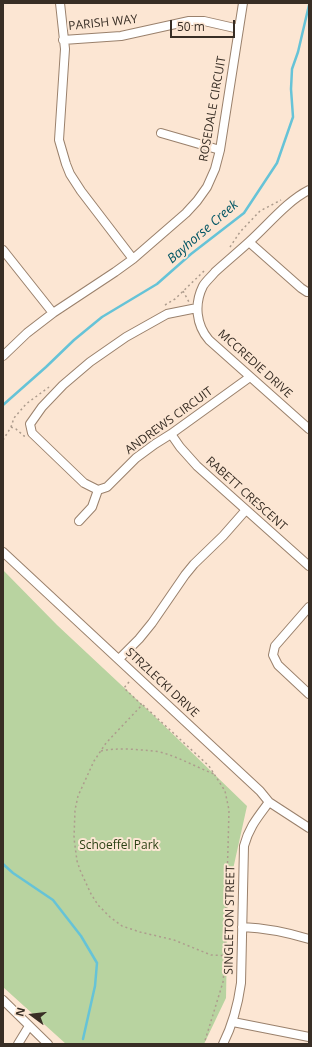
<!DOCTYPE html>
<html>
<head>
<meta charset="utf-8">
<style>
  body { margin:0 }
  #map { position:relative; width:312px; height:1047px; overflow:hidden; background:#fce6d3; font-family:"Open Sans",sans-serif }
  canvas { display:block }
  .frame { position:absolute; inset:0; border:4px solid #382e25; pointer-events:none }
  .north { position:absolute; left:12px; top:995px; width:40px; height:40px; -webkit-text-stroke:3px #fce6d3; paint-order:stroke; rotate:285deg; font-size:11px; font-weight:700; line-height:16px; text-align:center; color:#382e25 }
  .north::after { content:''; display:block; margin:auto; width:14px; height:18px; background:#382e25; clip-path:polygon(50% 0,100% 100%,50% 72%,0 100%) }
  .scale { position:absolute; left:170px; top:20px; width:65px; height:18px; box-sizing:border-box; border:2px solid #382e25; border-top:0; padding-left:5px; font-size:12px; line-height:14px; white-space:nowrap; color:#382e25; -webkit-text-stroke:3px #fce6d3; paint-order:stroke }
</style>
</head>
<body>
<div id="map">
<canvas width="312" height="1047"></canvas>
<div class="frame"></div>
<div class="north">N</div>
<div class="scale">50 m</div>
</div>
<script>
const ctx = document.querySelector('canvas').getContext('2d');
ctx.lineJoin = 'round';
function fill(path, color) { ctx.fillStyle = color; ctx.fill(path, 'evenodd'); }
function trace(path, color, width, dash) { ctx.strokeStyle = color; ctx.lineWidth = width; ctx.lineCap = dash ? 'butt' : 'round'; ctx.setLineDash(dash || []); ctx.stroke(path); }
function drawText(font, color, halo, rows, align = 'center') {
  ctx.font = font + ' "Open Sans",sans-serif'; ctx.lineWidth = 4; ctx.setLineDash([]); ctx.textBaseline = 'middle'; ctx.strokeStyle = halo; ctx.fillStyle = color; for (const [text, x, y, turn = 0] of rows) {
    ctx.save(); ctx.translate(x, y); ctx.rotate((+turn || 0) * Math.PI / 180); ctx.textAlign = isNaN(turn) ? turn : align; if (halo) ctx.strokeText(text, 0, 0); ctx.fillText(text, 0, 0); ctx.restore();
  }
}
fill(new Path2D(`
  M3,570l54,55 92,86 98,95 -19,86 -2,106 -22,46h-138l-63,-57z`), '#b8d3a0');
trace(new Path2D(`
  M3,405l43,-38 28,-27 28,-23 55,-33 34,-30 53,-41 33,-50 16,-46 -2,-28 1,-20 6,-17 11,-47
  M3,864l10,9 40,27 28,36 16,27 -2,23 -12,53`), '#66c3d7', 2.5);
const minor = new Path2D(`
  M60,3l5,46 -6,91 7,24 4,10 11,17 52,68
  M63,40l58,-4 68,-15h15l35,8
  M161,133l59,17
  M309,190c-22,11 -41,35 -60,52 -11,10 -23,20 -34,30 -4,5 -9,9 -12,14 -9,18 -7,39 6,54l100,89
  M249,242l52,46 6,4h2
  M3,250l50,63
  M197,308l-30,6 -41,23 -36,25 -27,23 -21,22 -12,17 2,9 52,50 14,7 9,-3 29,-29 19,-14 16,-10 79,-57
  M3,356l24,-23 26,-20 62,-41 18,-13 53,-46 11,-12 10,-14 8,-18 5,-19 23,-147
  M171,434l9,13 17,19 112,100
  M79,521l13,-14 6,-17
  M3,552l257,239 9,11 40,26
  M309,607l-34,39 -2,9 5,10 31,29
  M119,659l20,-20 13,-16 33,-48 9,-11 29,-28 22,-25
  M242,927c24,1 44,5 67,12
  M3,1000l45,44
  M233,1022l76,15
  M18,1044l11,-18
  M223,1044c10,-20 15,-39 18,-61l3,-137c5,-19 14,-29 25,-44`);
trace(minor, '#9a816c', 10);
trace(new Path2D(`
  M230,247l10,-15 20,-21 21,-11
  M183,291l6,11
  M165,305l10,-6 29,-28
  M11,427l5,2 8,7h1
  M3,440l8,-13 3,-9 12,-14 23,-17
  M129,682l-5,6 18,17 -36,38 -12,18 -16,35 -3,14 -1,28 3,23 3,9 11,24 7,11 12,12 12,9 18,6 34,8 37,15 22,1
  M143,705l66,61 16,25 4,19c-1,39 -2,77 -4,116 0,19 0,37 -2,56l-19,62
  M101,751c9,-2 18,-2 28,-2 10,1 20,1 31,3 19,5 36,15 54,22`), '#ad9c8d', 1.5, [2, 3]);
trace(minor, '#fff', 8);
drawText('12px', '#382e25', '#fce6d3', [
  ["PARISH WAY",103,23,-6],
  ["ROSEDALE CIRCUIT",213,109,-80],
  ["MCCREDIE DRIVE",255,364,42],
  ["ANDREWS CIRCUIT",169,421,-36],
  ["RABETT CRESCENT",246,494,42],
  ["STRZLECKI DRIVE",162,683,43],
  ["SINGLETON STREET",230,920,-89]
]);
drawText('12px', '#2c4114', '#fce6d3', [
  ["Schoeffel Park",119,846]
]);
drawText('italic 13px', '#005564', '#fce6d3', [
  ["Bayhorse Creek",203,232,-41]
]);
</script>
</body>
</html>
